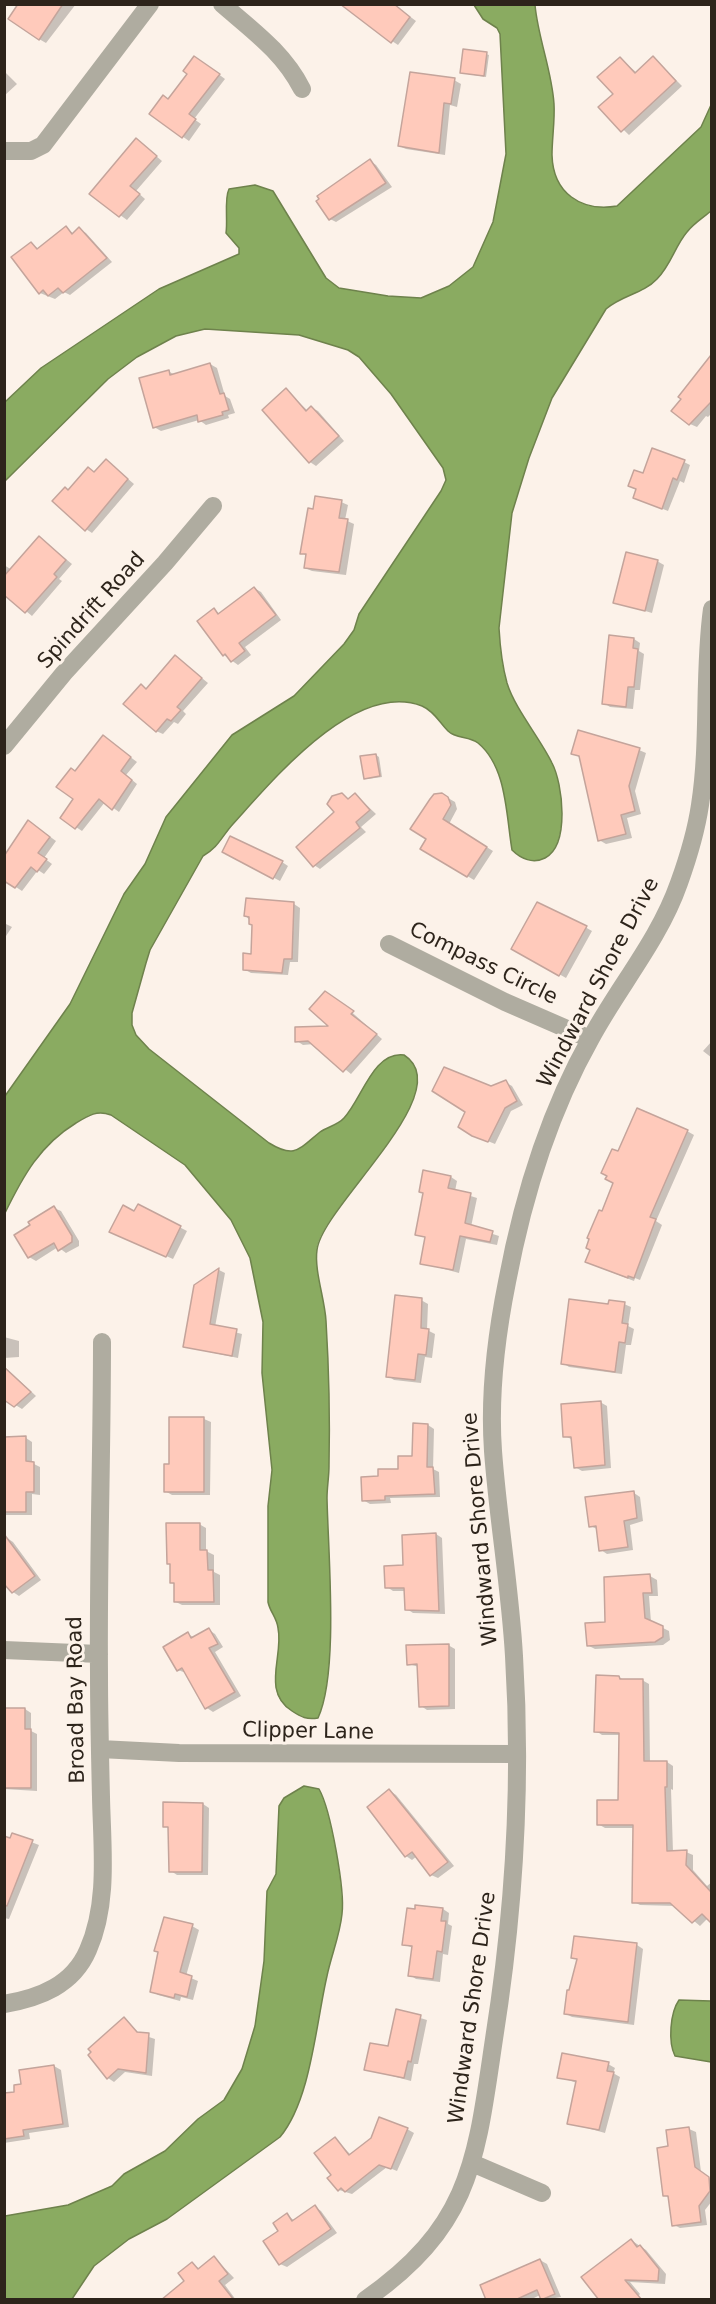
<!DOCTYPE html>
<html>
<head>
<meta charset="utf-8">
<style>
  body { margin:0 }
  #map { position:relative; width:716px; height:2304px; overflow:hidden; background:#fcf2e9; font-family:"DejaVu Sans",sans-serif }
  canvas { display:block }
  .frame { position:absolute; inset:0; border:6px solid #2d241b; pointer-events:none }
</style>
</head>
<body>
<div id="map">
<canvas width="716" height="2304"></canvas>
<div class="frame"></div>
</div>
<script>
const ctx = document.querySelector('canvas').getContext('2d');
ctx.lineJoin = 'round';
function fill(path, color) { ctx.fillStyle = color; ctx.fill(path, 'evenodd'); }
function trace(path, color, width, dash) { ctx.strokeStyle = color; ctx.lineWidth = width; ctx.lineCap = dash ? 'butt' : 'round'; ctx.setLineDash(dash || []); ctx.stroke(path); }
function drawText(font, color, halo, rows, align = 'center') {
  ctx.font = font + ' "DejaVu Sans",sans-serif'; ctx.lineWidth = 6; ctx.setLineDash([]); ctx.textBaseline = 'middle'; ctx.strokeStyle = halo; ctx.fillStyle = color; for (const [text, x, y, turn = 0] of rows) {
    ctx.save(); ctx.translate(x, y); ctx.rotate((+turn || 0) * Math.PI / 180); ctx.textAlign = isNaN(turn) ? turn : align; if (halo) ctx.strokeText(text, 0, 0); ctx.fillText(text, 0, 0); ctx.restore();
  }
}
const water = new Path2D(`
  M474,5h61c3,33 17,66 19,99 1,17 -2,34 -2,51 1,38 29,57 65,51l84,-79 10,-22v106c-7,6 -18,13 -24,21 -12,14 -16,33 -30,47 -14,15 -35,16 -51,30l-54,89 -23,60 -17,55 -13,115c1,18 3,37 8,55 8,26 33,55 45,80 11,21 18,82 -7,95 -12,6 -24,1 -33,-8 -6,-35 -5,-83 -34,-107 -9,-7 -22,-4 -30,-12 -8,-8 -14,-20 -26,-25 -67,-26 -149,74 -189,118 -11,12 -15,24 -30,32l-53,94 -4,13 -14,50v12l4,10 13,14 120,94c26,16 30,6 51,-11 7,-5 18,-7 24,-14 18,-19 29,-67 60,-63 57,36 -83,152 -87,195 -3,20 8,50 9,71 3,49 4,97 3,145 0,11 -2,21 -2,32 1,54 12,175 -9,220 -11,2 -17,-1 -26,-7 -31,-20 -8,-55 -14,-83 -1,-10 -8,-16 -10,-26v-96l4,-36 -10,-97 1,-51 -13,-64 -19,-38 -46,-55 -74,-50c-14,-5 -22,0 -35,8 -36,22 -53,53 -71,90v-117l65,-92 54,-110 21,-30 21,-47 66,-82 62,-39 50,-52 10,-14 5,-16 82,-123 5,-11 -3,-12 -52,-74 -32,-37 -11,-7 -49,-15 -94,-6 -29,7 -39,21 -29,22 -103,102v-79l36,-34 118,-79 80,-35v-6l-13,-15c2,-13 -2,-34 3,-44l26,-4 18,6 53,87 13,10 49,8 33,2 28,-12 24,-19 20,-45 13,-68 -6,-120 -3,-6 -14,-9z
  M304,1786l15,3c12,21 26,102 23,125 -2,21 -11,42 -15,62 -11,47 -16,124 -47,161l-113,82 -38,20 -35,27 -22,33h-67v-83l63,-11 44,-19 12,-12 41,-23 33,-32 26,-19 18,-31 13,-43 9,-65 3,-70 9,-17 3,-68 5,-8z
  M679,2000l32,1v61l-36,-6c-7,-14 -5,-43 4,-56z`);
fill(water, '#8aab61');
trace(water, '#6e824c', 1.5);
fill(new Path2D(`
  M20,4h56l-30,39 -7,-4z
  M393,4l23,17 -18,24 -6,-4z
  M486,54l3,1 -3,22 -25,-4z
  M620,58l17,15 17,-15 28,28 -53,49 -29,-28 15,-13z
  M201,61l24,18 -31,40 7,5 -12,17 -38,-27 18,-13z
  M4,71l13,13 -13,12z
  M454,80l7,4 -4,23 -7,-2 -5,50 -39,-6 -7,-3z
  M142,144l20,17 -26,30 9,8 -18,21 -36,-26z
  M370,161l6,4 16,22 -56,35 -6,-3z
  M66,228l8,6 5,-5 7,4 26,29 -42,33 -6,-3 -9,7 -15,-6 -9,-49 8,5z
  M712,357v56l-4,4 -2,-1 -9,11 -7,-3 -10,-27z
  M210,364l7,4 8,28 5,3 5,14 -7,2 1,3 -23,7 -7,-5 -38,11 -7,-4 14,-56 7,4z
  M286,390l22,21 4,-3 6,3 26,30 -28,25 -6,-4 -46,-52z
  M107,461l27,23 -42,49 -6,-4 -17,-38 26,-18z
  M684,462l6,3 -6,18 -4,-2 -12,30 -33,-13 3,-8 -8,-4 14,-11z
  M341,502l7,3 -3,15 9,4 -8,51 -34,-4 -7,-3 2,-12 -5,-3 12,-43z
  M40,538l32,26 -13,15 3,2 -30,35 -28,-23v-28l8,5z
  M657,561l7,4 -12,48 -37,-11z
  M254,588l7,4 20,28 -36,27 6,8 -13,10 -14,-10 -10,-45 6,4z
  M634,639l6,4 -1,8 5,3 -4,36h-5l-2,19 -23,-2 -6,-4z
  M176,657l32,26 -25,28 3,3 -8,10 -4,-2 -11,12 -7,-3 -15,-45 6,3z
  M109,741l28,21 -11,13 11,9 -18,28 -14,-10 -23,29 -6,-4v-54z
  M639,750l7,3 -11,38 6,23 -14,4 5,20 -26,6 -7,-4 -20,-83 -6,-4z
  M376,755l3,2 3,20 -14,2 -3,-1z
  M341,794l9,6 6,-5 20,19 -15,13 5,5 -46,37 -6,-4z
  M441,794l14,8 2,7 -8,15 44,27 -19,29 -52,-31 6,-10z
  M34,825l22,16 -12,17 8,6 -8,10 -6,-4 -16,21 -6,-4z
  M224,851l58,11 6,4 -8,15z
  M294,904l6,4 -2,54h-8l-2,13 -37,-2 -7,-4 8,-14 2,-29 -8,-10z
  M564,915l28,16 -26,47 -53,-30z
  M4,923l8,4 -8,12z
  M338,1000l44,39 -31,35 -37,-30 -11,1 -6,-4 35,-13z
  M712,1041v17l-9,-7z
  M505,1082l7,4 11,19 -12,6 -16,33 -22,-9 18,-48z
  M687,1131l7,4 -38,86 6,4 -22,55 -5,-2 -1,3 -41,-16 10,-52 12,-30 3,-30z
  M424,1172l27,5 6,4 -2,10 22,7 -6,29 28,9 -2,9 -31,-6 -7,34 -37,-10 4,-25 -9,-4 7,-41z
  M138,1206l49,25 -14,28 -55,-24z
  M54,1208l7,3 18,30v5l-13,7 -8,-6 -22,14 -7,-4 3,-31z
  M219,1270l6,3 -10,54 27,7 -4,24 -53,-11 10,-61z
  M421,1300l7,4 -1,26 8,4 -3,24 -7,-1 -4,26 -27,-3 -6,-4z
  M624,1304l7,3 -3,19 6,3 -3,16h-5l-4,29 -53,-7 -6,-4 46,-58z
  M4,1337l15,4v16l-15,1z
  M4,1366l32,30 -14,13 -18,-11z
  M600,1402l7,4 4,62 -29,3 -7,-4 -2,-27 -8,-4z
  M204,1419l7,3 -1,73h-38l-7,-4z
  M414,1425h14l6,4 -1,40 6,3 1,25 -50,1 1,5 -21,1 -7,-4 17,-22 20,-8 14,-13z
  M4,1438h22l6,4v21l8,4v28l-8,-1v21h-28z
  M634,1493l6,4 3,24 -13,4 3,25 -26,4 -6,-4 -4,-21 -7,-3z
  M199,1524l7,4v23l8,4v17l6,3v30h-38l-6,-3v-17l-4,-2v-17l-4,-3z
  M436,1534l6,4 3,76 -32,-1 -6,-4 -1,-18h-13l-6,-4z
  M7,1538l6,4 28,38 -22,16 -6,-4z
  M650,1576l7,4 1,16h-9l2,26 18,9 1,9 -7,5 -68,4 -6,-3z
  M209,1630l6,4 8,13 -8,5 26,44 -28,16 -6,-4 -21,-35 -8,-3 10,-36 7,4z
  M448,1645l7,4v60l-28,1 -6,-4 -2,-39 -11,-3z
  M619,1677l6,4 17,-1 7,4 1,78h17l6,4v24l-2,-1 2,63h13l7,3v15l14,16 5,-4v39l-4,-3 -8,8 -24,-20 -36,-1 -6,-3v-74h-29l-7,-4 22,-23v-66h-18l-6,-4z
  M4,1709h21l6,4v18l6,3v57l-33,-2z
  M390,1791l6,4 58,71 -16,12 -7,-3 -14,-19 -5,4 -6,-4z
  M203,1804l6,4 -1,67h-31l-6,-4 -1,-42 -5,-3z
  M13,1835l26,10 -30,74 -5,-1v-80l7,2z
  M443,1909l6,4 -1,11 4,2 -4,29 -5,-1 -3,28 -24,-3 -6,-4 3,-27 -10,-4z
  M192,1926l7,4 -13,46 12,5 -5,19 -12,-3 -1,4 -22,-6 -6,-4z
  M637,1945l6,4 -9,76 -62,-8 -6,-3 12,-54 -5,-3z
  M397,2011l30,9 -9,44h-4l-3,17 -45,-12 23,-21z
  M124,2019l16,15 15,5 -3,37 -27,-4 -11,10 -6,-4 -18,-23z
  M608,2064l7,4 -2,5 7,4 -15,56 -36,-10 8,-40 -18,-6z
  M54,2066l7,4 8,57 -40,6 1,6 -26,4v-48l11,-2 7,-8z
  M407,2129l7,4 -17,38 -10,-4 -35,27 -13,-4 -6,-15 2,-36 16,16z
  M689,2129l7,3 5,40 11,8v21l-7,9 2,15 -27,3 -6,-3 -4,-26 -5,-4 5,-47z
  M315,2207l6,4 16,22 -50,34 -7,-3v-33l7,-16 8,6z
  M631,2240l15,10 20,24 -1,10 -35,-2 10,12 -6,6h-33z
  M214,2257l20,21 -9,7 11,15h-73l23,-19 6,-17 8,5z
  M540,2260l7,4 14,33 -18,3 -3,-5 -10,5h-42z`), '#0003');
const building = new Path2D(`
  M18,4h45l-24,36 -31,-21z
  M340,4h54l16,13 -19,26z
  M463,49l24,3 -3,24 -24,-3z
  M194,56l26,18 -31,40 7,5 -14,19 -33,-24 14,-19 5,4 19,-25 -4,-3z
  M653,56l23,25 -55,51 -23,-25 15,-13 -16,-17 23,-20 15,16z
  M410,72l45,6 -4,26 -7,-1 -5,50 -41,-7z
  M136,138l21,18 -27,30 10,8 -21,23 -30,-23z
  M370,159l16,24 -57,37 -13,-19 3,-2 -2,-3z
  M66,226l6,8 7,-7 28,31 -44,35 -5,-5 -10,8 -5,-6 -4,4 -28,-37 20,-15 6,7z
  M711,355v47l-22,23 -18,-14 10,-12 -3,-2z
  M210,363l10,31 4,-1 5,17 -7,2 1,3 -25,7 -1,-7 -44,13 -14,-50 30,-8 1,5z
  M286,388l20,23 5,-5 28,30 -30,27 -47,-53z
  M652,448l33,12 -8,20 -4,-2 -11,31 -29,-11 3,-9 -8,-3 6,-16 9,3z
  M106,459l22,20 -43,52 -33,-30 13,-14 3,3 20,-23 6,5z
  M315,496l27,4 -3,18 9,1 -9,53 -35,-4 2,-14h-6l8,-46 5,1z
  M39,536l27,24 -12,14 3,3 -32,36 -21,-18v-19z
  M626,552l32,8 -13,51 -32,-8z
  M254,587l22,28 -37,28 6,8 -14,11 -6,-8 -2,2 -26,-35 17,-13 4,6z
  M609,635l25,3 -1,10 5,1 -4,38h-6l-2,20 -24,-3z
  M175,655l27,23 -25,29 4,3 -10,11 -4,-2 -11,13 -33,-28 18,-20 5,5z
  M578,730l62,18 -11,38 6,25 -14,4 5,19 -28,7 -19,-85 -8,-2z
  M103,735l28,22 -10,14 11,9 -20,30 -13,-11 -24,30 -15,-11 13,-19 -17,-12 15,-19 4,3z
  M376,754l4,22 -16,3 -4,-23z
  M342,793l6,6 7,-6 15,17 -14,12 4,6 -47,39 -17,-20 38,-35 -7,-8 5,-8z
  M442,793l6,4 3,8 -8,14 44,28 -20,30 -47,-28 6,-10 -16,-10 20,-30 4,-5z
  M28,820l22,17 -12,16 9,6 -10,13 -6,-5 -16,21 -11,-7v-25z
  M230,836l53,25 -10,18 -51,-27z
  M246,898l48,4 -2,57h-8l-2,14 -39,-3v-17l8,1 1,-29 -3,-1v-7l-5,-1z
  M537,902l50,24 -28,50 -48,-27z
  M325,991l29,20 -3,3 26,20 -34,38 -35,-31 -13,1v-15l33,-1 -19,-17z
  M444,1067l47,19 15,-6 11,21 -12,7 -17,34 -16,-6 -14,-9 7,-15 -33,-21z
  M637,1108l51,22 -38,87 6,2 -22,59 -6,-2v2l-43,-16 5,-12 -4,-2 3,-9 -2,-1 12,-28 3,1 11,-28 -8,-4 2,-3 -6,-3 11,-24 6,2z
  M423,1170l28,6 -3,12 23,5 -6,30 28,8 -3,11 -30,-6 -7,34 -33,-6 5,-27 -10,-2 8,-42 -4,-1z
  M138,1204l43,22 -15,31 -57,-25 14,-27 11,6z
  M54,1206l18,30v6l-14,9 -4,-8 -26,15 -14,-23 16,-10 -2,-3z
  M219,1268l-9,56 27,5 -5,27 -49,-9 11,-62z
  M395,1295l27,3 -1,30 8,1 -3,26 -8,-1 -3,26 -29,-3z
  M569,1299l39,5 1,-4 16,2 -3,21 6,1 -3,19 -6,-1 -4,30 -54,-8z
  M4,1367l27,25 -17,15 -10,-7z
  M601,1401l4,64 -31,3 -3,-31h-8l-2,-33z
  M169,1417h35v75h-40v-28h5z
  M413,1423l15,1 -1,43h6l2,27 -50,2v4l-23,1 -1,-24 17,-1v-7h20v-13h14z
  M26,1436v25l8,1v30h-8v20h-22v-75z
  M634,1491l3,27 -13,3 4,26 -29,4 -3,-25 -7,1 -4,-30z
  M166,1523h34v27h7l1,20h5l1,32h-40v-19h-4v-19h-3z
  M436,1533l3,78 -34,-1 -1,-22h-19l-1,-22 19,-1 -1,-30z
  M4,1534l31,42 -23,17 -8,-9z
  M650,1574l2,19h-9l2,25 18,8v11l-8,5 -68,4 -2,-23 20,-1 -1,-45z
  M209,1628l9,16 -9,4 26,44 -30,17 -23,-41 -5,3 -14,-24 25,-15 3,6z
  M449,1644v62l-30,1 -2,-43 -10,1 -1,-20z
  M596,1675l23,1 1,3h23l1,82h23v26h-2l2,64 20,-1 -1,15 25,27v31l-9,-9 -10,9 -22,-20h-38l1,-78h-36v-25h21l1,-67 -25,-1z
  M4,1708h21v21h6v59h-27z
  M389,1789l59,73 -18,14 -18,-24 -7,5 -38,-50z
  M163,1802l40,1 -1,69h-33l-1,-45h-5z
  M12,1833l21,7 -26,66 -3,-1v-69l6,2z
  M415,1905l28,3 -2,13h5l-4,31 -5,-1 -4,28 -25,-3 4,-30 -10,-1 5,-37 8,1z
  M164,1917l29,7 -13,48 12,4 -5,21 -12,-3 -1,4 -24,-6 8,-40 -4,-1z
  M574,1936l63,7 -9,79 -64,-8 3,-24h2l8,-31 -6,-1z
  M396,2009l25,6 -10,47 -3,-1 -4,17 -40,-8 6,-27 18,3z
  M124,2017l13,15 12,1 -3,40 -28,-4 -11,10 -19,-24 3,-3 -3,-3z
  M562,2053l47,9 -2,9 7,1 -15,58 -32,-6 9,-43 -19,-3z
  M54,2065l9,59 -40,6 1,6 -20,3v-46l10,-1v-7l7,-1 -2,-14z
  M379,2117l29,11 -17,41 -12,-4 -34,27 -4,-4 -3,3 -11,-13 4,-3 -17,-22 21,-16 14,18 22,-17z
  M689,2127l6,40 14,10 1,14 -11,15 2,16 -29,4 -4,-30h-5l-6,-48 11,-2 -2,-16z
  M315,2205l16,24 -52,36 -16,-24 15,-10 -5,-8 14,-10 5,8z
  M631,2239l6,8 3,-2 19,24 -1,12 -33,-1 17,20h-43l-18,-23z
  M214,2256l14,18 -9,7 15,19h-73l23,-19 -6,-8 14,-11 6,7z
  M540,2259l15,35 -14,6 -4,-10 -22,10h-29l-6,-15z`);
fill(building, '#ffcabb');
trace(building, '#c4a49b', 1.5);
trace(new Path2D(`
  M222,4c31,27 61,48 80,85
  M4,151h27l12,-6 107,-141
  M4,746l60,-73 101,-110 48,-57
  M389,944l116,58 85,37
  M4,1650l95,4
  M100,1749l79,4 338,1
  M4,2004c36,-6 69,-19 84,-54 21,-47 14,-103 13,-153 -1,-41 -2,-82 -2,-123 -1,-110 3,-221 3,-332
  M472,2163l70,30
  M365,2300c107,-75 111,-140 129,-261 20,-126 28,-256 20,-383 -4,-69 -16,-137 -21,-205 -4,-56 3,-114 14,-169 16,-85 41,-168 84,-244 28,-52 68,-98 88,-155 9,-25 17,-51 21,-78 10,-64 3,-131 12,-196`), '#afaca0', 18);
drawText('21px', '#2d241b', '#fcf2e9', [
  ["Spindrift Road",92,611,-48],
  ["Compass Circle",483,964,26],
  ["Windward Shore Drive",599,983,-62],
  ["Windward Shore Drive",481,1529,-95],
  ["Broad Bay Road",77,1700,-91],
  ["Clipper Lane",308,1732,1],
  ["Windward Shore Drive",473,2008,-82]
]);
</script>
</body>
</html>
